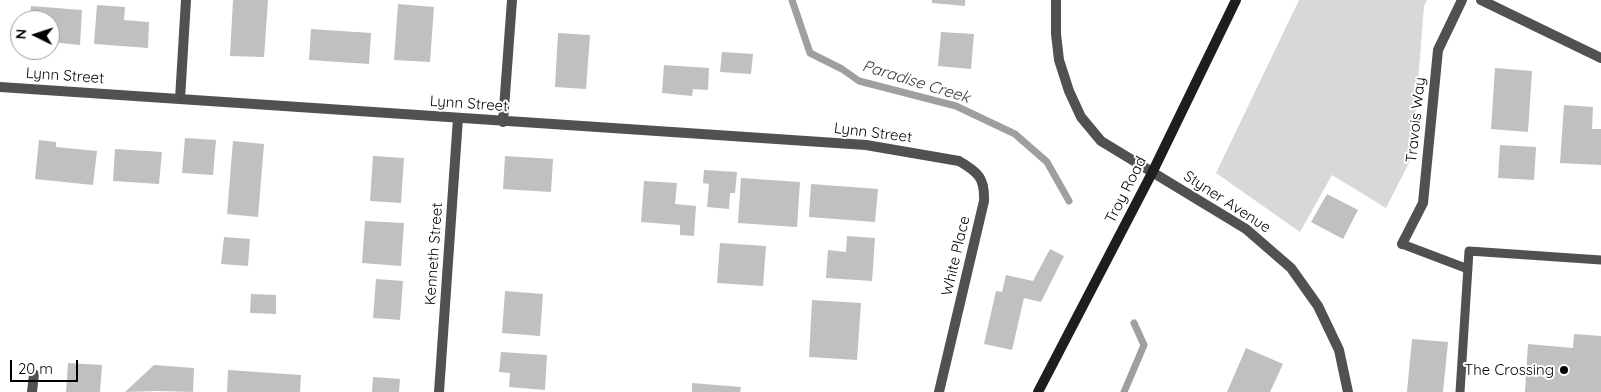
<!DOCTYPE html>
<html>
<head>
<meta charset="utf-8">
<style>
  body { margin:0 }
  #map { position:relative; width:1601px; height:392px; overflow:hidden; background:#fff; font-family:Quicksand,sans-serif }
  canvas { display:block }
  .north { position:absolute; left:10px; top:10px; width:50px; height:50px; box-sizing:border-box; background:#fff; border:1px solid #999; border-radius:50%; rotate:274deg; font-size:14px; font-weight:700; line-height:20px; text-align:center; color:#000 }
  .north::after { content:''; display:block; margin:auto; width:18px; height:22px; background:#000; clip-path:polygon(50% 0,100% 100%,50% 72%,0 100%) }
  .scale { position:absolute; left:10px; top:360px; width:68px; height:22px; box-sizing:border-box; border:2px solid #000; border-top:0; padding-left:6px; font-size:15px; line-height:18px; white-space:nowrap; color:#000; -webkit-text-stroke:4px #fff; paint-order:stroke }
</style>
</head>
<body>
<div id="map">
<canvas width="1601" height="392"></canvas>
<div class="north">N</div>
<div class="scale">20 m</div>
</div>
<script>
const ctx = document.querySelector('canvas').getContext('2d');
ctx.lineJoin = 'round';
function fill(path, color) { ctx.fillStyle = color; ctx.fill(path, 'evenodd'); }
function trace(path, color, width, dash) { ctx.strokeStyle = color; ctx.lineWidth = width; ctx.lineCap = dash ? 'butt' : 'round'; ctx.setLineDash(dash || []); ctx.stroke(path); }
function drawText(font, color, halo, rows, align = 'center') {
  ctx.font = font + ' Quicksand,sans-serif'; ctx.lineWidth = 4; ctx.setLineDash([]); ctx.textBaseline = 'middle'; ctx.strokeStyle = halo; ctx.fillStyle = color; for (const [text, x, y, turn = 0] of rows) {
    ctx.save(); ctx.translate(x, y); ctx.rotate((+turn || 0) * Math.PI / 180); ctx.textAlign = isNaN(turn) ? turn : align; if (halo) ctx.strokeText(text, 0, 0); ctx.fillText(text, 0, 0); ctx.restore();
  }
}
fill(new Path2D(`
  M1299,0h128l-3,6 -12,151 -26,51 -54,-33 -32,57 -84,-59z`), '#d8d8d8');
trace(new Path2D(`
  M792,0l18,53 32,16 17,12 97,25 59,28 32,28 22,39
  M1124,392l20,-47 -10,-22`), '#9f9f9f', 7);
fill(new Path2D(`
  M233,0h35l-4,57 -34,-1z
  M932,0h33v6l-33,-3z
  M398,4l36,3 -4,55 -36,-2z
  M97,5l28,2 -1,13 25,2 -1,26 -54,-4z
  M31,6l51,4 -2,35 -30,-3v-22h-20z
  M311,29l60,4 -2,31 -60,-4z
  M941,32l33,2 -3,35 -33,-3z
  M558,33l32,2 -4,54 -31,-2z
  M722,52l31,2 -2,20 -31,-2z
  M664,65l45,3 -1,22 -15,-1 -1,7 -30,-3z
  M1495,68l37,3 -4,61 -37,-3z
  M1564,105l29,2 -1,22h9v36l-41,-2z
  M185,138l31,2 -3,35 -31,-2z
  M39,140l17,2v5l41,4 -4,34 -58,-6z
  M233,141l31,3 -6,73 -31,-3z
  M1500,145l36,2 -2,33 -36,-2z
  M115,149l47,3 -3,32 -46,-3z
  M373,156l31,2 -3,45 -31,-2z
  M505,156l48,3 -2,33 -48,-3z
  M704,170l33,2 -2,21h-5l-1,16 -22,-2 2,-23 -6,-1z
  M741,178l59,4 -3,45 -59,-4z
  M644,181l33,2 -2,21 21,2 -2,30 -14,-1v-10l-39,-3z
  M811,184l67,5 -3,33 -66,-5z
  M1327,194l31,16 -15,29 -32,-17z
  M365,221l39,2 -3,43 -39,-3z
  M847,236l28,2 -3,43 -46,-3 2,-28 18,2z
  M224,237l26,2 -2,27 -27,-2z
  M720,243l46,3 -3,40 -46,-3z
  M1050,249l14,7 -23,46 -17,-4 -12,52 -28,-6 12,-53 6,1 4,-17 27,6z
  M376,279l27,2 -3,39 -27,-2z
  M505,291l38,3 -3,42 -38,-3z
  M251,294l25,1v19l-26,-1z
  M812,300l49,3 -4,57 -48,-3z
  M1574,334l27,2v56h-76l3,-48 45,4z
  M1412,339l36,3 -5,50h-36z
  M1246,348l37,16 -13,28h-43z
  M501,352l46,3 -2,35 -36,-3 1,-14 -11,-1z
  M68,363l34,2 -2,27h-34z
  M154,365l40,3 -1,24 -36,-1 -32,1z
  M228,370l73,5 -1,17h-73z
  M373,377l27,2 -1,13h-27z
  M692,383l49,4 -1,5h-48z`), '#c0c0c0');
trace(new Path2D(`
  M1402,244l66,25
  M1460,392l9,-141 132,9`), '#515151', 9);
trace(new Path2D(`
  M1481,0l120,58
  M0,87l866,58 93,16c19,11 26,17 25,40l-45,191
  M180,99l6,-99
  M503,122l9,-122
  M1402,244l21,-41 15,-153 24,-50
  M32,392l2,-18
  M439,392l19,-274`), '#515151', 10);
trace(new Path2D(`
  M1056,0v34l3,26 10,31 12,26 20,24 145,88 45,39 27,38 21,44 9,42`), '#515151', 10);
trace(new Path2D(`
  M1038,392l114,-219 84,-173`), '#1e1e1e', 10);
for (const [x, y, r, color] of [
  [1564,370,5,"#000"]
]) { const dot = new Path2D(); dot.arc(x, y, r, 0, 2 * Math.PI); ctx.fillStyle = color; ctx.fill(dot); trace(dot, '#fff', 2); }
drawText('15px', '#000', '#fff', [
  ["Lynn Street",65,76,4],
  ["Lynn Street",469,104,4],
  ["Travois Way",1416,120,-84],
  ["Lynn Street",873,133,7],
  ["Troy Road",1126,190,-63],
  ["Styner Avenue",1227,202,33],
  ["Kenneth Street",434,254,-86],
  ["White Place",956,256,-77]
]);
drawText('15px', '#000', '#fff', [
  ["The Crossing",1554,370]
], 'right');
drawText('italic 16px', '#404040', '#fff', [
  ["Paradise Creek",916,82,17]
]);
</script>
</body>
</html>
